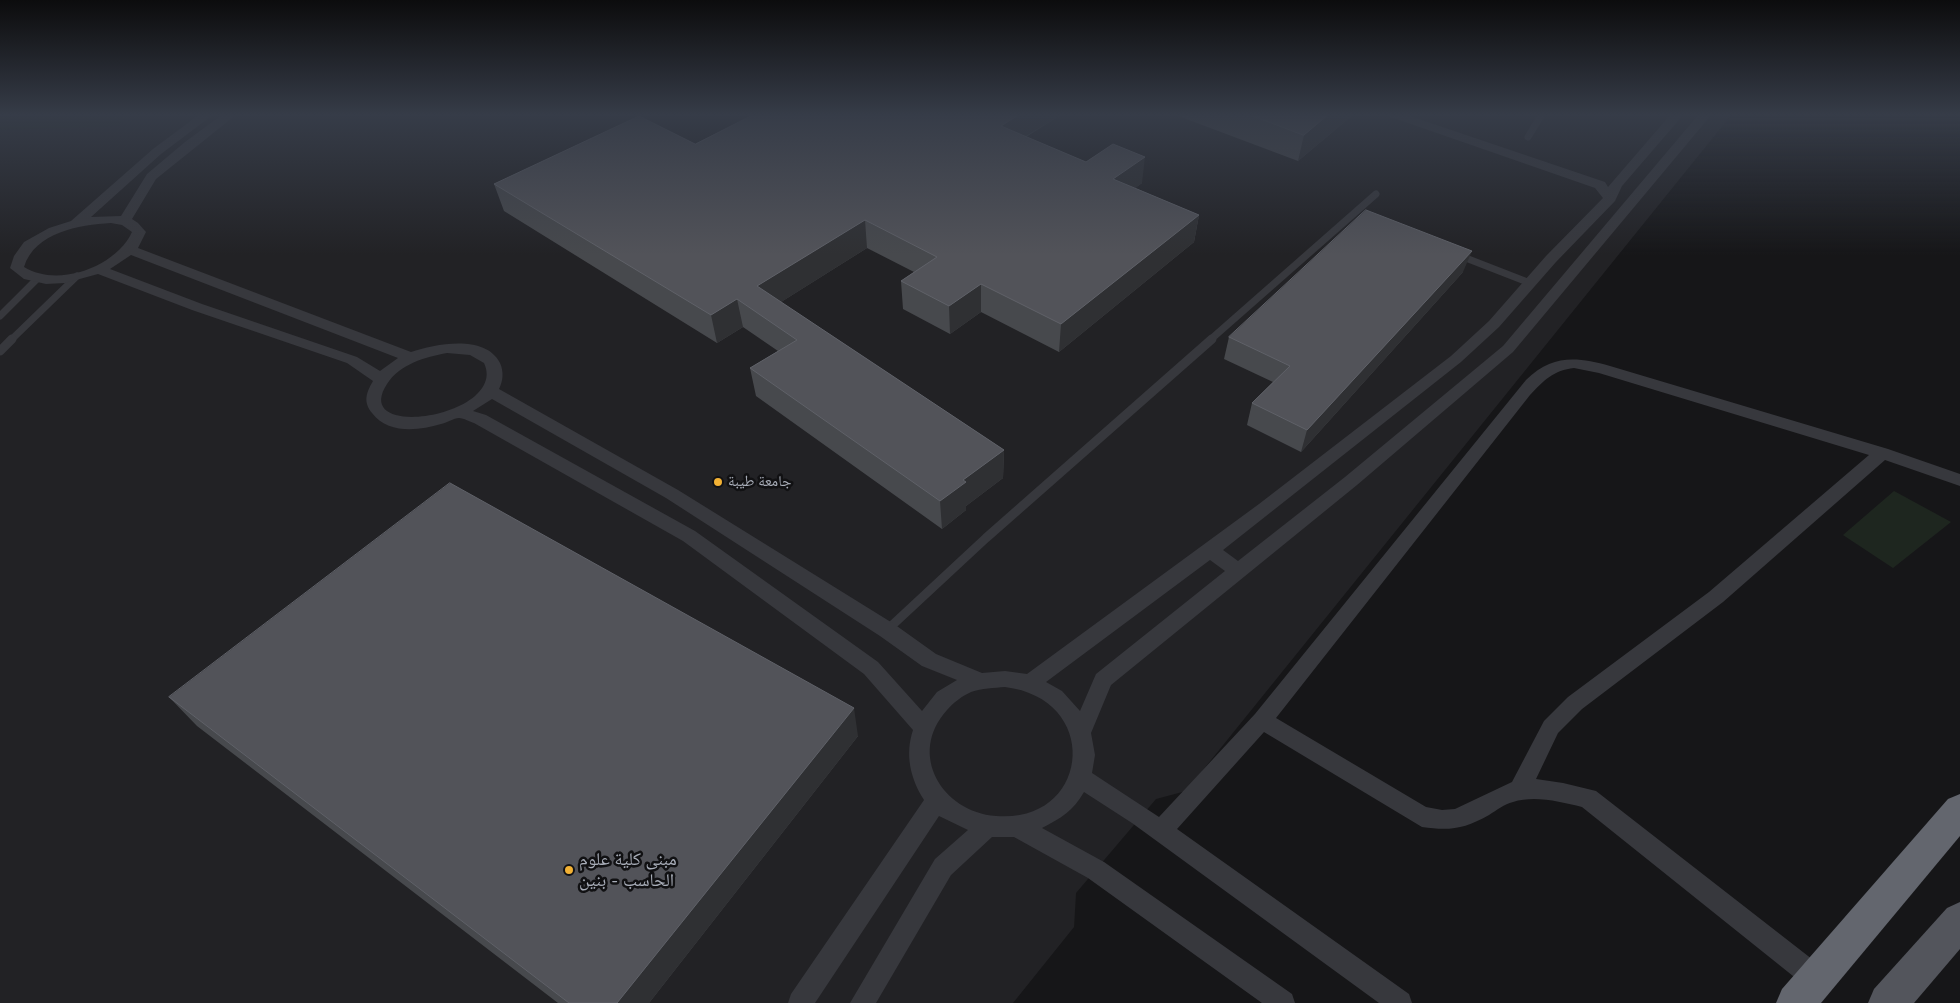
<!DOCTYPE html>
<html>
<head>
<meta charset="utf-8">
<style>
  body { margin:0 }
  canvas { display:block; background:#161618 }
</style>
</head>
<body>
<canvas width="1960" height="1003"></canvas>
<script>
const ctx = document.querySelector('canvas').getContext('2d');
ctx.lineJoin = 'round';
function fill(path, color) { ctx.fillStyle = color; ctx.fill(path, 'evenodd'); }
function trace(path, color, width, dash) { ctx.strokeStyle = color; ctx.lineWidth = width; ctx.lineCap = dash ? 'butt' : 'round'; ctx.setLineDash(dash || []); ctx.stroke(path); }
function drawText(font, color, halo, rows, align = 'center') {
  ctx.font = font + ' "Varela Round","Noto Naskh Arabic",sans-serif'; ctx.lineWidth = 5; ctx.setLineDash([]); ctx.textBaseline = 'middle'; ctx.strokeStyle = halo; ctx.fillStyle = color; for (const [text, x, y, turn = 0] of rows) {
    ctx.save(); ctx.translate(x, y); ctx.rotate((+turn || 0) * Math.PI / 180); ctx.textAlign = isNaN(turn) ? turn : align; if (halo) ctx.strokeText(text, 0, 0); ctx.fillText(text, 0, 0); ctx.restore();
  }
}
fill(new Path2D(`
  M0,114h1732l-546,677 -30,8 -80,94 -2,34 -61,76h-1013z`), '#222225');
fill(new Path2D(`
  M0,114h129l-11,12 -118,4z
  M1894,491l57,31 -58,46 -50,-33z`), '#1e261f');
trace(new Path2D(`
  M1528,137l14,-23
  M1458,255l72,28
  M0,316l37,-37
  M11,340l66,-64
  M1210,340l166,-146`), '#37383d', 7);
trace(new Path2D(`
  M0,351l12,-12
  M887,630l99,-92 226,-199`), '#37383d', 9);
fill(new Path2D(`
  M200,114h14l-53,40 -70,63 30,-1 26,-42 38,-32 38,-28h14l-81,65 -24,40 6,4 8,9 -8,16 273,104c25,-8 74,-18 89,11 4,9 3,18 -1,26l179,101 216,134 42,30 46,19 23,-2 22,3 232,-170 192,-148 38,-35 57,-65 57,-58 -8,-10 -207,-72 -2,-2h18l201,68 3,5 63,-73h13l-62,72 -7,15 -59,61 -57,65 -38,35 -238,188 15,11 107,-84 158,-131 196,-232h13l-199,238 -156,133 -246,200 -20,48 4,22 -3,18 67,44 96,-103 271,-334c27,-26 51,-23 84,-14l278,83 72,25v12l-75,-26 -162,142 -141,107 -24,24 -22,46 27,4 33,8 230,179 3,9 -3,9 -9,3 -9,-3 -226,-181c-21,-5 -47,-12 -69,-5 -9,2 -16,8 -24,13 -25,14 -39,16 -67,12l-158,-95 -87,97 232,165 3,9h-33l-247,-180 -48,-31c-10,18 -24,27 -42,36l62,34 188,132 3,9h-33l-174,-125 -74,-41h-22l-41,38 -75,128h-26l85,-144 33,-29 -29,-14 -124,187h-27l3,-9 133,-194c-14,-22 -19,-46 -11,-70l-49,-56 -181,-133 -209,-118c-4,-1 -10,-5 -15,-5 -5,0 -13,5 -18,6 -23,7 -53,10 -69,-11 -9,-11 -6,-20 1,-32l-26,-18 -155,-53 -94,-36 -33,9 -19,1 -22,-5 -14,-11 4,-12 10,-14 25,-14 22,-7 82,-72zM111,223l11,2 10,7c-16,35 -74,56 -108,35 11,-35 55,-42 87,-44zM131,255l267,103 -18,13 -23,-14 -155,-53 -92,-35zM447,353l23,2 14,8c25,53 -135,79 -97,21 13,-20 38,-27 60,-31zM1574,368l25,5 270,82 -160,137 -141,105 -24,24 -32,61 -57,27 -13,1 -16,-3 -150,-89 254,-323c13,-14 24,-25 44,-27zM492,399l174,99 214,138 42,30 35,14 -20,12 -15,19 -44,-49 -183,-131 -209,-116 -13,-4zM1210,560l15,11 -129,103 -16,37 -18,-20 -16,-9zM1005,687c98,12 85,137 -9,129 -54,-4 -89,-62 -49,-106 6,-7 15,-14 24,-18 11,-4 23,-4 34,-5z`), '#37383d');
fill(new Path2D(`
  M1960,902v47l-46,54h-46l6,-14 73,-81z`), '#53555c');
fill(new Path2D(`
  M1960,794v42l-139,167h-45l6,-14 166,-190z`), '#63666e');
fill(new Path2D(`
  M1062,114l-36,23 60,25 56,21 -7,5 64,27 -5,27 -135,110 -78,-40 -31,22 -47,-25 -2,-28 13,-9 -47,-24 -86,54 223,148 -1,28 -37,28v4l-24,19 -186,-133 -6,-28 28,-17 -35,-24 -26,16 -213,-132 -10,-27z
  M1173,114h181l-56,47z
  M1463,272l-162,180 -54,-27 5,-22 21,-21 -49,-23 5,-22z
  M169,697l689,39 -209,267h-91l-361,-277z`), '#47494d');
fill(new Path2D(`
  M1020,114h42l-62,38 1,-26z
  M1329,114h25l-56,47 6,-26z
  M1145,157l-3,26 -31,23 2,-27z
  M1199,215l-5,27 -135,110 2,-28z
  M865,220l2,28 -105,66 -5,-28z
  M1472,251l-9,21 -162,180 6,-22z
  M981,284v28l-31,22 -1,-28z
  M737,299l6,28 -26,16 -6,-28z
  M1004,450l-1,28 -37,28v4l-24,19 -2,-28 23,-21z
  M854,708l4,28 -209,267h-32z`), '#2f3033');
const building = new Path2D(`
  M755,114h265l-19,12 85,36 27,-18 32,13 -32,22 86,36 -138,109 -80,-40 -32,22 -48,-25 36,-24 -72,-37 -108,66 247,164 -41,30 3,2 -26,19 -190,-133 47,-28 -60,-41 -26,16 -217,-131 145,-68 56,28z
  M1248,114h81l-25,21z
  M1366,210l106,41 -165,179 -55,-27 38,-37 -61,-29z
  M450,483l404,225 -237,295h-48l-400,-306z`);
fill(building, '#525359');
trace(building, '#5f6168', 1);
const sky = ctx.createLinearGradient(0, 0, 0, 255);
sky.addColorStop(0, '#0c0c0d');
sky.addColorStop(0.45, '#363c48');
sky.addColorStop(1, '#363c4800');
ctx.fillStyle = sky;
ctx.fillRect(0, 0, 1960, 255);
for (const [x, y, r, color] of [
  [718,482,5,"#f2b134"],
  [569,870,5,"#f2b134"]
]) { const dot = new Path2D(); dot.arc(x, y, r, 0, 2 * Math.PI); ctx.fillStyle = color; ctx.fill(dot); trace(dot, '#111113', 2); }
drawText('15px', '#a8adb8', '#111113', [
  ["جامعة طيبة",728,482]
], 'left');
drawText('18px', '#a8adb8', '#111113', [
  ["مبنى كلية علوم",579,860],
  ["الحاسب - بنين",579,881]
], 'left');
</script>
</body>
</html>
